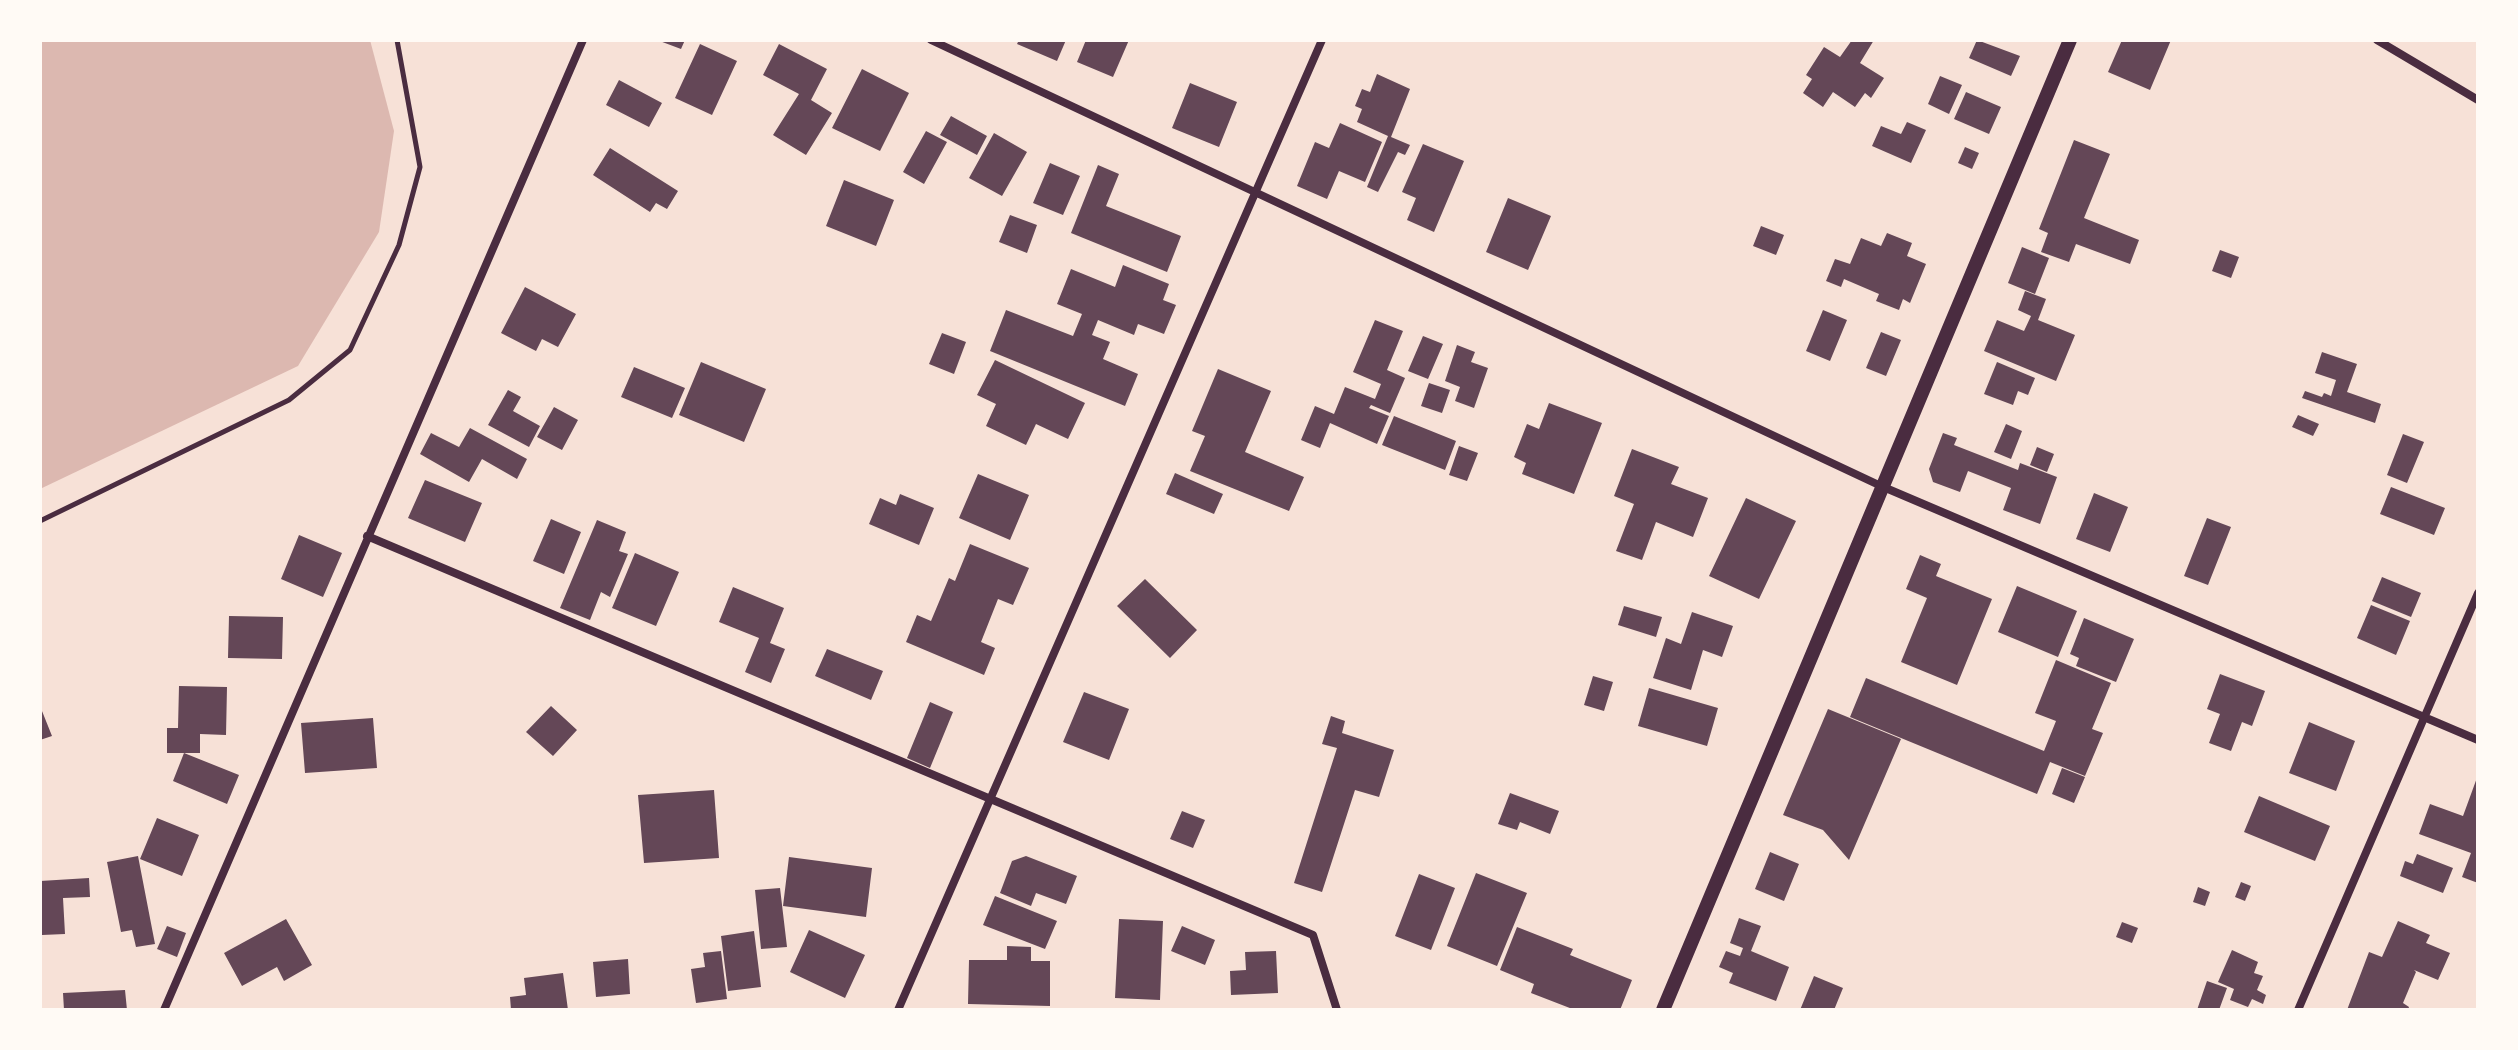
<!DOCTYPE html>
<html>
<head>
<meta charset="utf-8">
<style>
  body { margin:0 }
  #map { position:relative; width:2518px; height:1050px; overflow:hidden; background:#f7e1d7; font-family:"Source Serif 4",serif }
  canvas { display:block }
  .frame { position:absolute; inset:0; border:42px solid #fffaf5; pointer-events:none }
</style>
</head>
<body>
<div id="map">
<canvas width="2518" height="1050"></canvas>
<div class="frame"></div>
</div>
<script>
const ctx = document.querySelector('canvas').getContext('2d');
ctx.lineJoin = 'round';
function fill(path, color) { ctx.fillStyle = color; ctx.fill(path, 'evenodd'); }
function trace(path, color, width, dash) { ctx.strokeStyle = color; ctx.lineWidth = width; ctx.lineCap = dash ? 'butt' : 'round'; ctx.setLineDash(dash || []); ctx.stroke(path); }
fill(new Path2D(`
  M40,40h330l24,91 -15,101 -81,134 -258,123z`), '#dcb8b0');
fill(new Path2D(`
  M657,40h28l-4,9z
  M1019,40h47l-9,21 -40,-17z
  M1086,40h43l-16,37 -36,-15z
  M1852,40h22l-14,23 24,15 -13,20 -6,-5 -10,14 -22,-15 -10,15 -20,-14 9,-14 -6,-4 18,-28 16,10z
  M1977,40l43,16 -9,20 -42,-18z
  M2122,40h49l-21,50 -42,-18z
  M700,44l37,17 -25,54 -37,-17z
  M779,44l48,25 -16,31 21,13 -26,42 -33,-20 26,-41 -36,-19z
  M862,69l47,24 -29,58 -48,-23z
  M1377,74l33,15 -19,48 19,8 -5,10 -7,-3 -20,40 -11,-5 21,-51 -31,-14 5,-13 -7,-3 7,-17 8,3z
  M1940,76l22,9 -13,29 -21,-10z
  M619,80l43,23 -13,24 -43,-22z
  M1190,83l47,19 -18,45 -47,-19z
  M1966,92l35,15 -12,27 -35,-15z
  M951,116l36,20 -10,19 -37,-20z
  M1907,122l19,8 -15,33 -39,-17 9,-20 20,8z
  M1340,123l42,19 -17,40 -26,-11 -12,28 -30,-13 18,-44 14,6z
  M926,131l21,11 -23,42 -21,-12z
  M994,133l33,19 -25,44 -33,-18z
  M2074,140l36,14 -26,64 55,22 -9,24 -54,-20 -7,18 -28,-10 7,-19 -9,-4z
  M1423,144l41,17 -30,71 -27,-12 9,-22 -14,-6z
  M1965,147l14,6 -7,16 -14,-6z
  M610,148l68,43 -11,18 -11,-6 -6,9 -57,-37z
  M1050,163l30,13 -17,39 -30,-12z
  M1098,165l21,9 -13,32 75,30 -14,36 -96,-39z
  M844,180l50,20 -18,46 -50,-20z
  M1508,198l43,18 -23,54 -42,-18z
  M1010,215l27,10 -10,28 -28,-11z
  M1761,226l23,9 -8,20 -23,-9z
  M1887,233l25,10 -5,13 19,8 -16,39 -7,-4 -4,11 -23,-9 3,-7 -35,-15 -3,8 -15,-6 9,-22 15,5 11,-26 20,8z
  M2022,247l27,11 -14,36 -27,-11z
  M2220,250l19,7 -8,21 -19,-7z
  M1123,265l46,19 -6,16 13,5 -12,29 -26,-10 -4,11 -36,-15 -6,15 18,7 -7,17 35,15 -13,32 -135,-55 16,-41 67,26 9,-22 -25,-10 14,-35 44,18z
  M525,287l51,27 -18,33 -16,-8 -6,12 -35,-18z
  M2025,291l21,8 -8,21 37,15 -19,46 -72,-30 13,-31 27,11 7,-15 -13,-6z
  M1823,310l24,10 -17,41 -24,-10z
  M1375,320l28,11 -16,39 18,8 -15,35 -19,-8 -2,3 20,8 -12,28 -47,-21 -10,25 -19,-8 14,-34 19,8 11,-27 30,12 6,-15 -28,-12z
  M1881,332l20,8 -15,36 -20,-8z
  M942,333l24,9 -12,32 -25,-10z
  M1423,336l20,8 -15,35 -20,-8z
  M1457,345l18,7 -4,10 17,6 -14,40 -19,-7 5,-14 -15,-6z
  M2322,352l35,12 -10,28 34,12 -6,19 -73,-25 3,-7 17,6 2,-4 7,3 5,-16 -21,-7z
  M995,360l90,43 -17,36 -32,-15 -10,21 -40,-19 10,-22 -19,-9z
  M701,362l65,27 -22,53 -65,-27z
  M1997,362l38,16 -7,17 -10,-4 -5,14 -29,-11z
  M634,367l51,21 -13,30 -51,-21z
  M1218,369l53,22 -26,61 59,25 -15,34 -99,-40 15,-35 -13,-5z
  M1429,383l21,7 -8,23 -21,-7z
  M508,390l13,7 -8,14 27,15 -11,21 -41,-22z
  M1549,403l53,20 -28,71 -52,-20 4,-11 -12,-6 13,-33 12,5z
  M554,407l24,13 -16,30 -25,-13z
  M2298,415l21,9 -6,12 -21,-9z
  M1394,416l62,25 -11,29 -63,-25z
  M2006,424l16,7 -11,28 -17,-7z
  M470,428l57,31 -10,20 -35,-20 -13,23 -49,-28 11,-21 28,14z
  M1943,433l14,5 -3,7 64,25 2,-7 37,14 -17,47 -37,-14 8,-22 -43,-17 -8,21 -27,-10 -4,-13z
  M2403,434l21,8 -17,41 -20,-8z
  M1459,446l19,7 -11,28 -18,-6z
  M2037,447l17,7 -7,18 -17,-7z
  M1632,449l47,18 -8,17 37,14 -15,39 -37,-15 -14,38 -26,-9 18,-47 -20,-8z
  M1175,473l48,21 -9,20 -48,-20z
  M978,474l51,21 -19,45 -51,-22z
  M425,480l57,23 -17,39 -57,-24z
  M2391,487l54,21 -11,27 -54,-21z
  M2094,493l34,14 -18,45 -34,-13z
  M900,494l34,14 -15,37 -50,-21 11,-26 16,7z
  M1746,498l50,23 -37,78 -50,-23z
  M2207,518l24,9 -23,58 -24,-9z
  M551,519l30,13 -17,42 -31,-13z
  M597,520l29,12 -7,19 9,3 -18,43 -9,-5 -11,28 -30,-12z
  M299,535l43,18 -19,44 -42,-18z
  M970,544l59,24 -16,37 -15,-6 -17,43 14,6 -11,27 -78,-33 11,-27 14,6 18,-43 6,3z
  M635,553l44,19 -23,54 -44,-18z
  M1920,555l21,9 -5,12 56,23 -35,86 -56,-23 26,-64 -21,-9z
  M2382,577l39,16 -10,24 -39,-16z
  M1145,579l52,51 -27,28 -53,-52z
  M2017,586l60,25 -19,46 -60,-25z
  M733,587l51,21 -14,35 15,6 -14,34 -26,-11 14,-34 -40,-16z
  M2371,605l39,16 -14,34 -39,-17z
  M1624,606l38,11 -6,20 -38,-12z
  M1692,612l41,14 -11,31 -19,-7 -12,40 -38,-12 13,-40 15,6z
  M229,616l54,1 -1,42 -54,-1z
  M2084,618l50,21 -18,43 -40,-16 3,-8 -9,-4z
  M827,649l56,22 -12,29 -56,-24z
  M2056,660l55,23 -19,46 11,4 -18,43 -35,-14 -13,32 -187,-77 16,-39 178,73 12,-30 -21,-8z
  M2220,674l45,17 -13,35 -10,-4 -11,29 -22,-8 11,-29 -13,-5z
  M1593,676l20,6 -9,29 -20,-6z
  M179,686l48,1 -1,48 -26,-1v19h-16l55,22 -12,29 -54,-23 11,-28h-17v-25h11z
  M1649,688l69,20 -11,38 -69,-20z
  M1084,692l45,17 -20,51 -46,-18z
  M930,702l23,10 -23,56 -23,-10z
  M40,706l12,30 -12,4z
  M551,706l26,24 -24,26 -27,-24z
  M1828,709l73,30 -52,121 -26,-30 -40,-15z
  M1331,716l14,5 -3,12 52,17 -15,47 -24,-7 -33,102 -28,-9 43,-135 -15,-4z
  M373,718l4,50 -72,5 -4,-50z
  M2309,722l46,19 -19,50 -47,-18z
  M2062,768l23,9 -11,26 -22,-9z
  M2478,775v108l-16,-6 9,-24 -52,-19 11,-30 33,12z
  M714,790l5,68 -75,5 -6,-68z
  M1510,793l49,18 -9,23 -30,-12 -3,8 -19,-6z
  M2259,796l71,30 -15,35 -71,-29z
  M1182,811l23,9 -12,28 -23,-9z
  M157,818l42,17 -17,41 -42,-17z
  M1770,852l29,12 -15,37 -29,-12z
  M2417,854l36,14 -10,25 -43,-17 5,-15 8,3z
  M138,856l17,88 -19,3 -4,-17 -11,2 -14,-70z
  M1026,856l51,20 -11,28 -30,-11 -5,13 -31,-13 12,-32z
  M789,857l83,11 -6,49 -83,-11z
  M1476,873l51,20 -30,73 -50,-20z
  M1419,874l36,14 -24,62 -36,-14z
  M89,878l1,19 -27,1 2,36 -23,1 -2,-54z
  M2241,882l10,4 -6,15 -10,-4z
  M2198,887l12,5 -5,14 -12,-4z
  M780,888l7,59 -26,2 -6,-59z
  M995,896l62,25 -12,28 -62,-24z
  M1739,918l22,8 -10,25 38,16 -13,34 -47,-18 4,-10 -14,-6 7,-16 14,5 3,-8 -13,-5z
  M286,919l26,46 -28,16 -7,-14 -35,19 -18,-33z
  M1119,919l44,2 -3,79 -45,-2z
  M2398,921l32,14 -4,8 24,10 -12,27 -24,-10 2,2 -13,31 6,4 -1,3h-61l22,-58 13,5z
  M2122,922l16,6 -6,15 -16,-6z
  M167,926l19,7 -9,24 -20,-8z
  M1182,926l33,14 -10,25 -34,-14z
  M1517,927l56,22 -3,6 62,25 -12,30h-45l-44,-17 3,-9 -34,-14z
  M809,930l56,25 -20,43 -55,-26z
  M754,931l7,56 -33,4 -7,-55z
  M1007,946l24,1v14h19v45l-82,-2 1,-44h38z
  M2232,950l26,12 -4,11 9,3 -6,14 9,5 -3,9 -11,-5 -4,8 -18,-7 4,-11 -16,-7z
  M721,951l6,48 -31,4 -5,-34 14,-2 -2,-14z
  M1276,951l2,42 -47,2 -1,-24 16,-1 -1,-18z
  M628,959l2,35 -34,3 -3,-35z
  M563,973l5,37h-57l-1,-13 16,-2 -2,-17z
  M1814,976l29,12 -9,22h-34z
  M2207,981l20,7 -8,22h-22z
  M125,990l2,20h-63l-1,-17z`), '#644757');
trace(new Path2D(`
  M40,521l249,-121 61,-50 49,-105 21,-78 -23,-127`), '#4a2c40', 5);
trace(new Path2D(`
  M931,40l950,446 597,254
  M2377,40l101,60
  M367,536l946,399 24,75
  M164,1010l419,-970
  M898,1010l424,-970
  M2298,1010l180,-417`), '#4a2c40', 8);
trace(new Path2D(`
  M1663,1010l407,-970`), '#4a2c40', 14);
</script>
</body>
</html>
